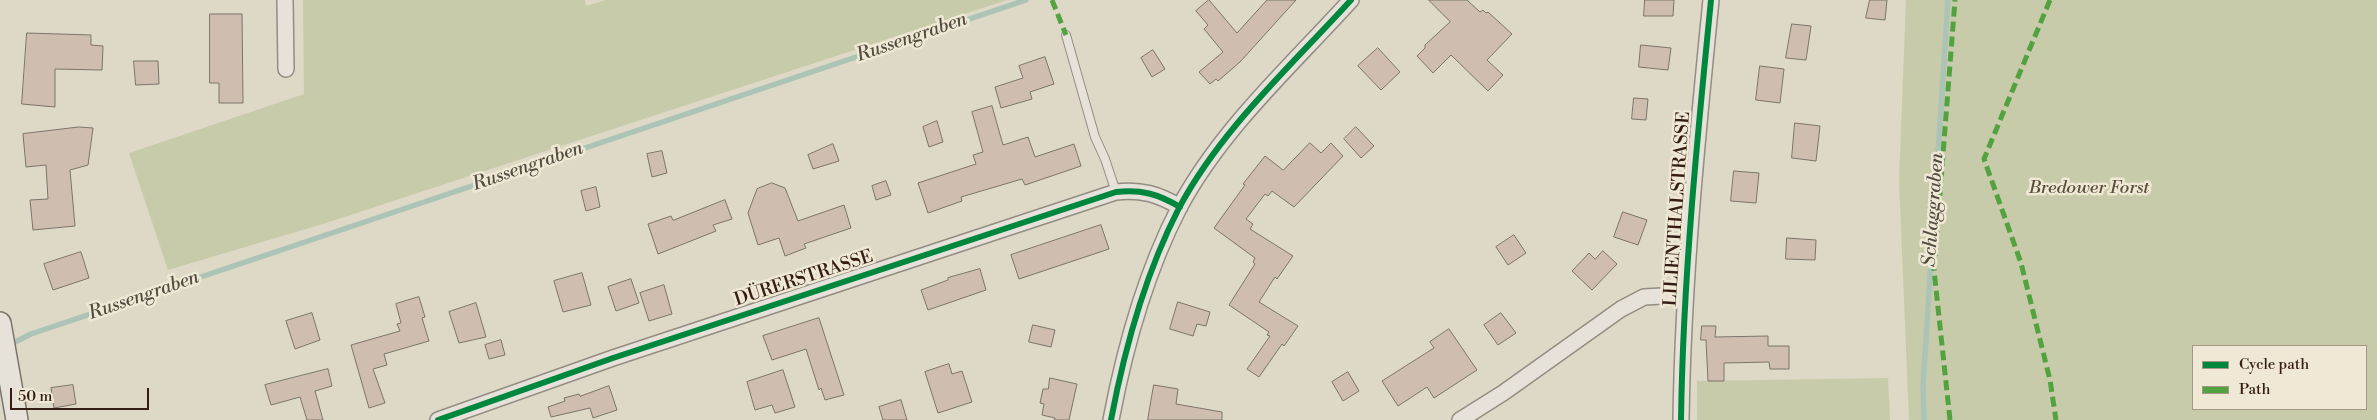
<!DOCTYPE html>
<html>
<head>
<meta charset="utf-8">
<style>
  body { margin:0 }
  #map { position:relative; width:2377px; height:420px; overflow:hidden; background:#ded8c7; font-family:"Libre Bodoni",serif }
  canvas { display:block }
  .legend { position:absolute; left:2192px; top:345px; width:175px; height:65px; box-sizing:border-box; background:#efe8d5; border:1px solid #a49788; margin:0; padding:6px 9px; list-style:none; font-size:15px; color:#341d15 }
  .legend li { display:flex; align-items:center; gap:10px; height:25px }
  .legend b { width:25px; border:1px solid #a49788 }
  .scale { position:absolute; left:10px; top:388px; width:139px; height:22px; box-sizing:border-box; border:2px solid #341d15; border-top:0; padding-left:6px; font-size:15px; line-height:18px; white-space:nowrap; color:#341d15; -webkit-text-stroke:4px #efe8d5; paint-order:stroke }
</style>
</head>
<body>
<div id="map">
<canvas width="2377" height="420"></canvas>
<ul class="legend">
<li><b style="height:6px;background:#00873e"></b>Cycle path</li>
<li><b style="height:6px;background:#53a240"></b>Path</li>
</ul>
<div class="scale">50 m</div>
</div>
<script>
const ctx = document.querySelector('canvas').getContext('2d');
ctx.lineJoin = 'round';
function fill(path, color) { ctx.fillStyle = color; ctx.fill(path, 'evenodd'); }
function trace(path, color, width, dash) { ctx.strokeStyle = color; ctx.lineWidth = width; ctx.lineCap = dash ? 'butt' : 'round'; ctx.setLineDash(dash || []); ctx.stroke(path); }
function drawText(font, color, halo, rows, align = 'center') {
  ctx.font = font + ' "Libre Bodoni",serif'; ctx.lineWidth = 5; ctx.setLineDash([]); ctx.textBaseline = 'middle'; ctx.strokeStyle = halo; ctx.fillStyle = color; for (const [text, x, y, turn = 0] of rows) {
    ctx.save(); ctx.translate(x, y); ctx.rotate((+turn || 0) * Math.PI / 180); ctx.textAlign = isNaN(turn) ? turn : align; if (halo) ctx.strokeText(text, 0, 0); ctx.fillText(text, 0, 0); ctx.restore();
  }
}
fill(new Path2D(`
  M303,0h282l1,6 20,-6h401l-681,223 -158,47 -39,-117 175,-59z
  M1906,0h471v420h-468l-10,-239zM2193,346h173v63h-173z
  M1888,378l2,42h-193v-39z`), '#c8cba9');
trace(new Path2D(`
  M9,345l22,-11 995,-334
  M1924,420l-1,-35 25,-385`), '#acc4b6', 5.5);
const building = new Path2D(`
  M1209,0l28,33 30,-33h29l-56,62 -22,19 -2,-2 -6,5 -11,-12 24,-20 -19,-23 4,-4 -12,-14z
  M1429,0h38l13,12 3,-2 3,3 2,-1 24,22 -25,26 16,15 -15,16 -37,-36 -18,18 -16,-17 8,-8v-3l25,-23z
  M1645,0h29l-1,16h-29z
  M1870,0h17l-2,20 -19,-2z
  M210,14h32l1,89h-24v-20h-9z
  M1792,24l19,2 -5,34 -20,-2z
  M27,33l64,2v10l12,1 -1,24 -47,-1v38l-33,-3z
  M1641,45l30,3 -3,22 -29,-3z
  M1378,48l22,24 -19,18 -23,-24z
  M1153,50l12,19 -13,8 -11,-19z
  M1045,57l9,27 -24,8 2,7 -31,9 -6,-21 28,-9 -4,-12z
  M134,61h24l1,23 -23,1z
  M1760,66l24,3 -4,34 -24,-3z
  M1634,98l14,1 -2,21 -14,-1z
  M992,106l11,39 25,-8 7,20 39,-13 7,22 -56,19 -3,-6 -61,18 1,4 -34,12 -10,-30 58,-19 -3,-9 10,-3 -11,-40z
  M937,121l6,21 -14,5 -6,-20z
  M1795,123l25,3 -4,35 -24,-3z
  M79,127l14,1 -5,37 -18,5 5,56 -42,4 -3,-30 18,-1 -2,-34 -20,2 -3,-33z
  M1356,127l18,19 -13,12 -17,-19z
  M1310,143l11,10 10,-10 12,13 -49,51 -22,-16 -4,5 -3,-2 -19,25 7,5 -3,5 43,27 -16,23 -2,-2 -16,25 39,24 -14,20 -2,-2 -23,33 -12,-8 23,-33 -3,-1 2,-3 -40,-27 26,-41 -2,-2 2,-4 -41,-30 31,-43 -2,-1 22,-28 18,14z
  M833,144l6,17 -26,8 -5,-14z
  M662,151l5,22 -15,4 -5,-23z
  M1734,171l25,2 -3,30 -25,-2z
  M886,181l5,14 -15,5 -4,-14z
  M772,183l13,5 13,33 46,-16 7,23 -47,16 2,4 -21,8 -6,-18 -21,7 -10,-32 9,-24z
  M596,187l4,20 -14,4 -5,-20z
  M725,200l7,19 -19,6 3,6 -58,23 -10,-30 23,-8 2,4z
  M1623,212l24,8 -9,25 -24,-8z
  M1101,225l8,24 -90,30 -8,-24z
  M1514,235l12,18 -18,12 -12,-18z
  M1787,238l29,2 -1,20 -29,-1z
  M1603,251l14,13 -25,26 -20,-19 17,-18 6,6z
  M81,252l8,26 -36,12 -9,-26z
  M980,269l6,21 -58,20 -7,-20 27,-10v-2z
  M582,273l9,32 -28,7 -9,-31z
  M631,279l8,24 -23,8 -8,-24z
  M664,285l8,29 -23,7 -9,-28z
  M419,297l6,20 -3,1 7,23 -45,13 3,11 -14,4 12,34 -16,5 -18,-63 49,-14 -3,-7 4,-1 -5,-19z
  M1178,302l32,10 -4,14 -9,-2 -4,12 -23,-7z
  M476,303l10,34 -27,6 -10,-31z
  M312,313l8,27 -25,9 -9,-28z
  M1501,313l15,20 -18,12 -14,-20z
  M819,318l25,77 -19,5 -4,-12 -2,2 -13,-41 -34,11 -9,-24z
  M1033,325l22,5 -4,17 -22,-5z
  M1702,326h14l-1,11 53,-1v10h21v23h-19l-1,-7 -45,1v18h-16l-2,-41h-5z
  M1449,329l28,41 -43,28 -7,-11 -29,19 -16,-25 52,-33 -4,-6z
  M501,340l4,15 -16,4 -4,-14z
  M949,364l3,10 10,-3 10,31 -34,11 -13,-41z
  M328,369l4,17 -17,5 8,29h-16l-7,-23 -29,8 -6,-20z
  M783,370l12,37 -20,6 -3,-8 -17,5 -8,-28z
  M1348,372l11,19 -16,10 -11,-19z
  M1050,378l27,6 -8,36h-15l1,-2 -13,-3 2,-11 -4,-1 3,-14h5z
  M73,385l3,19 -22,4 -3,-20z
  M1154,385l24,4 -2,15 46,8v8h-74z
  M609,386l8,24 -24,8 -3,-10 -39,9 -3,-10 17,-6 -1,-3 15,-4 1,2z
  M901,400l6,20h-24l-4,-13z`);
fill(building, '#cfbeb0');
trace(building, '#7b746b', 1);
const lane = new Path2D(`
  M1066,35l29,102 10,22 11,33`);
const street = new Path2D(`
  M285,0l1,69
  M438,420l175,-62 503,-166c25,-3 42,2 64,15
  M1111,420c14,-74 34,-146 68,-212 42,-79 113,-143 172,-208
  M1460,420l43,-27 118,-84 23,-12 18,-1 23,3
  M1681,420c2,-140 16,-280 30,-420`);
const secondary = new Path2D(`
  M0,323l17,97`);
trace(lane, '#938d82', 10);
trace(street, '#938d82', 18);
trace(secondary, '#7b746b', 24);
trace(lane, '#e6e2da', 8);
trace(street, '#e6e2da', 15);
trace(secondary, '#e6e2da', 21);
trace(new Path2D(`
  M1052,0l14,35
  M2050,0l-66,159 37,104 29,117 6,40
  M1950,420l-16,-150 21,-270`), '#53a240', 5, [10, 5]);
trace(new Path2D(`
  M438,420l175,-62 503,-166c25,-3 42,2 64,15
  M1111,420c14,-74 34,-146 68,-212 42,-79 113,-143 172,-208
  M1681,420c2,-140 16,-280 30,-420`), '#00873e', 6);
drawText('italic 18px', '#5b4e3a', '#efe8d5', [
  ["Bredower Forst",2089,189]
]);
drawText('18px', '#341d15', '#efe8d5', [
  ["LILIENTHALSTRASSE",1678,209,-86],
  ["DÜRERSTRASSE",804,279,-18]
]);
drawText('italic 19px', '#524d43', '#efe8d5', [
  ["Russengraben",912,38,-19],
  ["Russengraben",528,167,-19],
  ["Schlaggraben",1934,210,-86],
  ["Russengraben",144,296,-19]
]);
</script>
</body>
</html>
